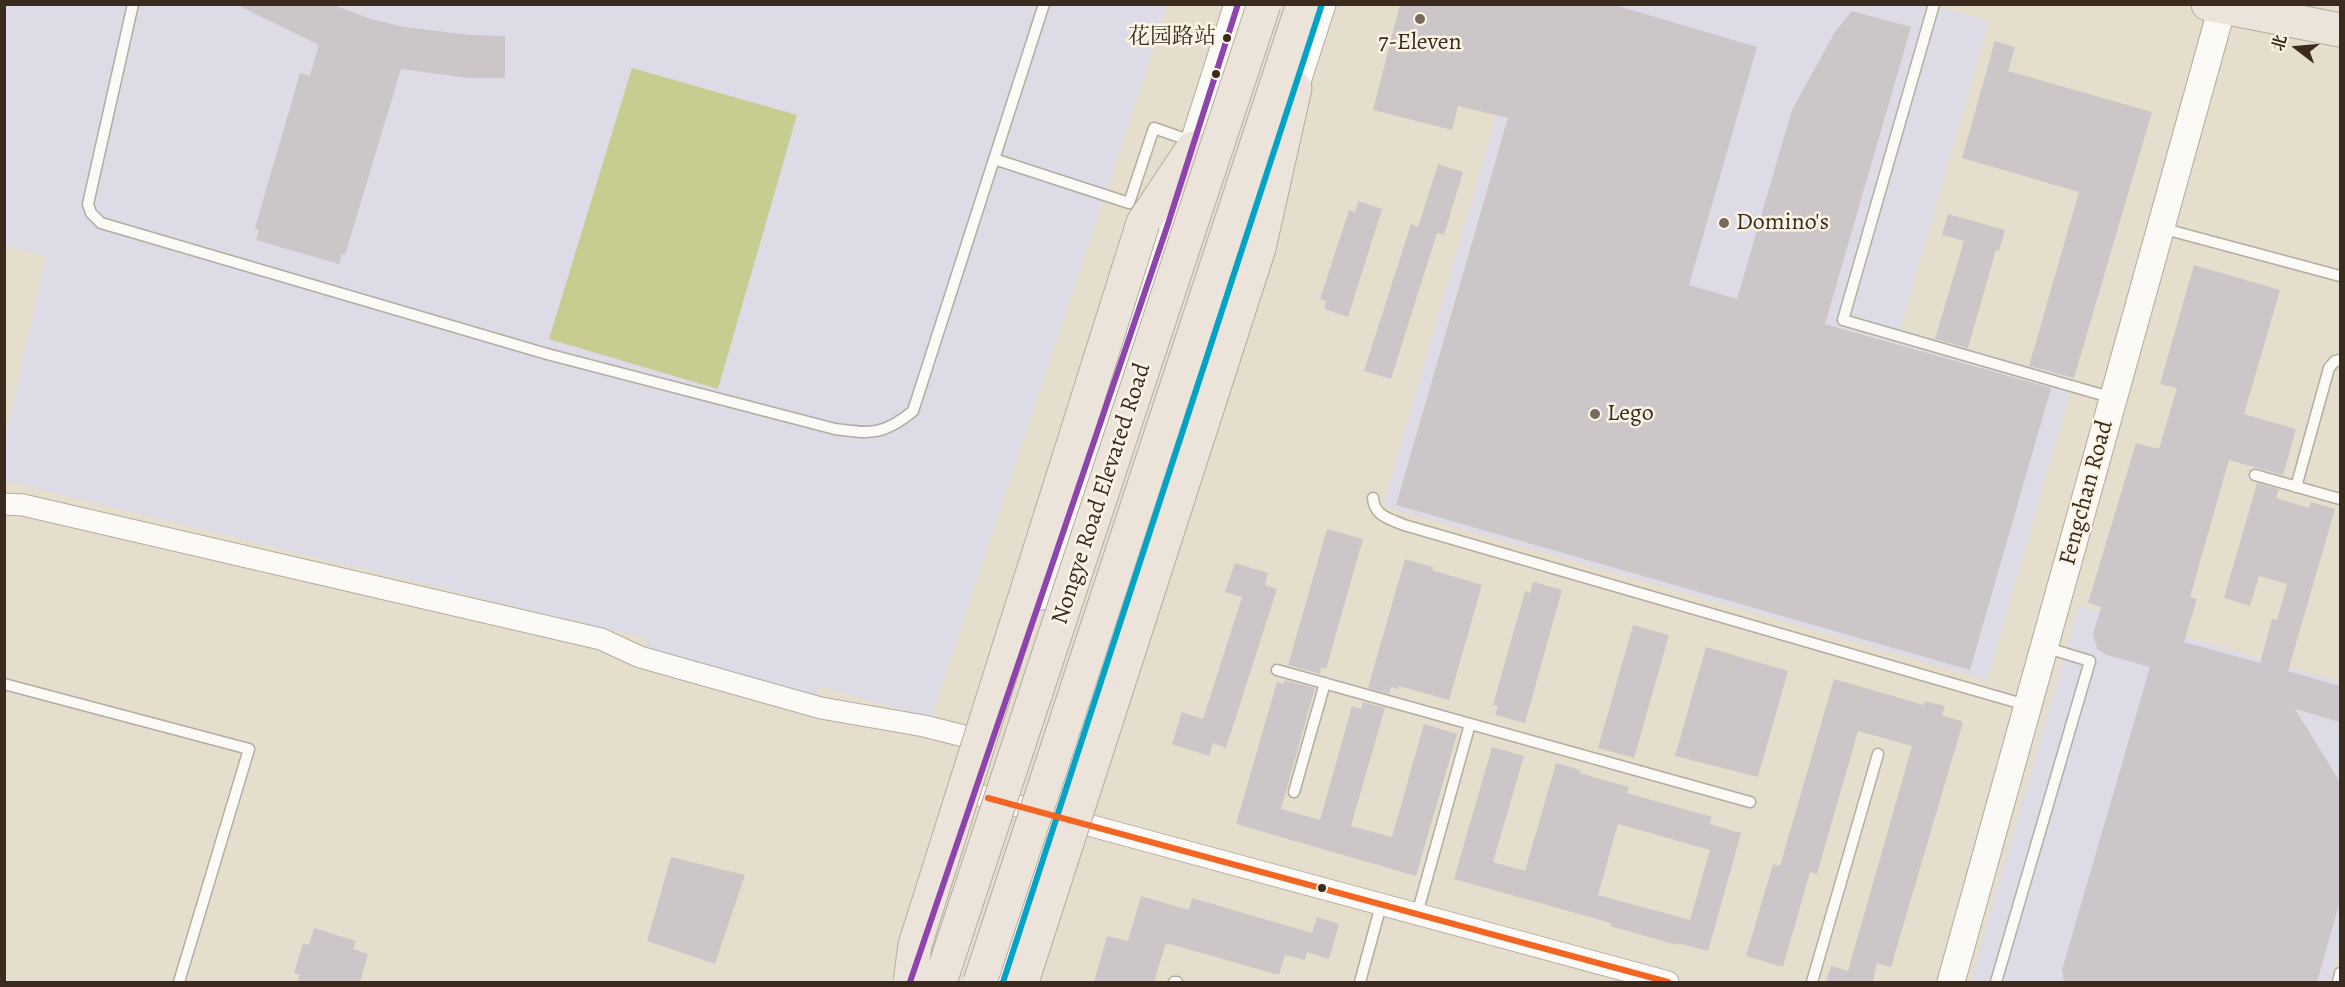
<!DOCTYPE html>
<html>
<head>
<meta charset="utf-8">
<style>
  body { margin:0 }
  #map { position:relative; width:2345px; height:987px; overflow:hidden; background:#e6decc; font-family:Alegreya,"Noto Serif SC",serif }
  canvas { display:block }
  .frame { position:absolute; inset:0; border:6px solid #3b2a1e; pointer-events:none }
  .north { position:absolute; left:2267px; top:18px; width:60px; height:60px; -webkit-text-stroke:4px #fcf5e5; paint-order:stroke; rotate:286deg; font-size:16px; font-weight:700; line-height:24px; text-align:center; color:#3b2a1e }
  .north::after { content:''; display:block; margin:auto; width:21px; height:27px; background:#3b2a1e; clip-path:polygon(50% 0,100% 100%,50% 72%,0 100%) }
</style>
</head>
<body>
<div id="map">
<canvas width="2345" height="987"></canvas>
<div class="frame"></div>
<div class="north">北</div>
</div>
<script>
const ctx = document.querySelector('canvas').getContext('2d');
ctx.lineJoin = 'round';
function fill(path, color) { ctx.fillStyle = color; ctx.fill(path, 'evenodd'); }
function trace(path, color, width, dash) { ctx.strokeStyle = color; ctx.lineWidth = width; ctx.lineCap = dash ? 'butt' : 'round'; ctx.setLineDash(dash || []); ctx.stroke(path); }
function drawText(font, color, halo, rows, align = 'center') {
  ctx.font = font + ' Alegreya,"Noto Serif SC",serif'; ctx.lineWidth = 5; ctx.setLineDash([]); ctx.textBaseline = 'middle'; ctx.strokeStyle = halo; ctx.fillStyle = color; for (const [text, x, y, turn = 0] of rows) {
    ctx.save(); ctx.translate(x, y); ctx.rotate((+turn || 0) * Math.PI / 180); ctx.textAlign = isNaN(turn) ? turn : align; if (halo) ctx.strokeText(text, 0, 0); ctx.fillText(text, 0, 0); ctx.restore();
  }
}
fill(new Path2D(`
  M1930,4l59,17 -89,308 174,50 -87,301 -604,-174 145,-501z
  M5,5h1163l-237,713 -112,-32 -4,14 -170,-48 3,-13 -643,-158v-41l41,-184 -41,-10z
  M2079,606l261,76v263l-10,37h-360z`), '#dddbe5');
fill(new Path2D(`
  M632,68l165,47 -79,274 -169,-50z`), '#c8cc91');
fill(new Path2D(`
  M235,4h96l40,15 33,8 66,8 35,1v42h-37l-67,-9 -56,186 -3,-1 -3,10 -83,-24 3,-10 -4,-2 45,-155 10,3 9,-31z
  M1400,4h211l146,43 -68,238 48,14 55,-189 43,-78 17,-21 59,16 -86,297 226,64 -81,282 -574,-165 112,-387 -50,-12 -6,24 -79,-20z
  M1995,41l20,6 -7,24 144,41 -78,266 -45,-12 50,-174 -117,-34z
  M1438,164l25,8 -19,63 -7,-2 -46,146 -27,-8 47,-147 7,3z
  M1358,201l24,8 -34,108 -24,-8 2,-8 -6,-2 29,-89 6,2z
  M1948,214l57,16 -6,21 -3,-1 -28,98 -33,-9 29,-98 -22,-6z
  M2194,265l86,25 -36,124 52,15 -13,46 -54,-15 -39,137 7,2 -13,43 76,21 12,-44 5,1 10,-36 -28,-8 -9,30 -26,-8 33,-115 22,6 -3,9 33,10 2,-6 24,7 -47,162 52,15v36l-45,-13 45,73v119l-23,81h-253l-2,-12 88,-303 -43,-12 -10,-6 -4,-15 8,-27 -13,-4 48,-160 23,6 18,-61 -17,-4z
  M1327,529l36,10 -37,130 -5,-1 -1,6 -32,-9z
  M1405,559l28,8 -1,3 50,15 -33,115 -50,-14 -1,3 -7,-2 -2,7 -21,-6z
  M1235,563l33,10 -3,12 12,4 -51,159 -13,-5 -4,13 -37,-12 10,-32 21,7 39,-122 -17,-5z
  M1533,582l29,8 -37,133 -30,-8 3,-9 -5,-1 32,-114 5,2z
  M1633,625l36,10 -35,123 -36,-10z
  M1706,647l82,24 -30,106 -83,-21z
  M1834,679l90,26 1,-4 20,5 -3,9 21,7 -72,245 -14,-4 -4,19h-47l5,-16 17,5 64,-225 -54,-15 -41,143 -7,-2 -27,95 -37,-11 27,-92 7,2z
  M1284,680l31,8 -34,121 39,11 32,-114 9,3 2,-7 22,6 -34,118 41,11 32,-113 33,10 -41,142 -180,-52 41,-142 6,2z
  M1492,747l32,9 -31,106 32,9 31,-108 24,7 -1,3 50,14 -2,6 85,24 -2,7 31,9 -33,118 -30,-8 -1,2 -67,-19 1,-3 -157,-44zM1618,824l92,26 -20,70 -92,-25z
  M671,857l74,18 -30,89 -68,-23z
  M1141,896l48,14 3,-12 120,35 5,-16 22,7 -10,35 -22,-7 -2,8 -20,-5 -6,20 -113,-32 -12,39h-60l13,-46 21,5z
  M314,928l42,13 -3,8 15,5 -8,28h-63l3,-7 -6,-2 9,-30 6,2z`), '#cdc6c8');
const service = new Path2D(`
  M133,4l-45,200 3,9 10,10 446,131 288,75c36,5 49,6 78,-18l131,-407
  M1934,4l-91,316 270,78
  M994,159l135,44 25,-75 40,14
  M2161,228l179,48
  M2255,475l85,24
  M2296,487l33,-119 6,-7 5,-1
  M1373,498c1,18 17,21 31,27l622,180
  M1277,670l473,132
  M4,684l245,65 -70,233
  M1294,792l31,-109
  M1417,914l53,-190
  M1174,982h3
  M1360,982l21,-77
  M1812,982l66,-228
  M1996,982l94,-321 -46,-14
  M2338,982l2,-9`);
const minor = new Path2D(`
  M4,504l19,1 578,134 39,18 181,51 103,18 56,14
  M974,794l694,188`);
const tertiary = new Path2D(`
  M1289,106l33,-102
  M1042,596l125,-369 71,-223
  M1003,982l113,-343
  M1951,982l272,-978`);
const primary = new Path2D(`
  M2208,4l132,26`);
const trunk = new Path2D(`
  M1143,223l50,-75
  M1259,248l36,-160`);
trace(service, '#b3aca0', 13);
trace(minor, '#b3aca0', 23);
trace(tertiary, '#b3aca0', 29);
trace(primary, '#b3aca0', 35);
trace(trunk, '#b3aca0', 35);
trace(service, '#fbfaf7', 10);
trace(minor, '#fbfaf7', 21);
trace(tertiary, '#fbfaf7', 27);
trace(primary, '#ece4db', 33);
trace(trunk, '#ece4db', 33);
const trunkBridge = new Path2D(`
  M910,982l5,-37 228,-722
  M940,982l324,-978
  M980,982l323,-978
  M1022,982l237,-734`);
trace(trunkBridge, '#b3aca0', 35, []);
trace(trunkBridge, '#ece4db', 33);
trace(new Path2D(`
  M910,982l257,-755 71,-223`), '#8e44ad', 6);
trace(new Path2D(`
  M1003,982l319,-978`), '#03a3c5', 6);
trace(new Path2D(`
  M988,798l680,184`), '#f26522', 6);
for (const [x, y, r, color] of [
  [1420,19,6,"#77695b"],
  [1227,38,5,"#3b2a1e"],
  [1216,74,5,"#3b2a1e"],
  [1724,223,6,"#77695b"],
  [1595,414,6,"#77695b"],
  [1322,888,5,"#3b2a1e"]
]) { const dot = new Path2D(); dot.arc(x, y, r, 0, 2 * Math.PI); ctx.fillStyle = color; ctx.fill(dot); trace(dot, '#fcf5e5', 2); }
drawText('22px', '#3b2a1e', '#fcf5e5', [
  ["花园路站",1216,38]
], 'right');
drawText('24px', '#3b2a1e', '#fcf5e5', [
  ["7-Eleven",1420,43,"center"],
  ["Domino's",1736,223],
  ["Lego",1607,414]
], 'left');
drawText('24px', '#3b2a1e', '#fcf5e5', [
  ["Fengchan Road",2087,493,-75],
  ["Nongye Road Elevated Road",1102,494,-72]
]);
</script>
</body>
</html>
